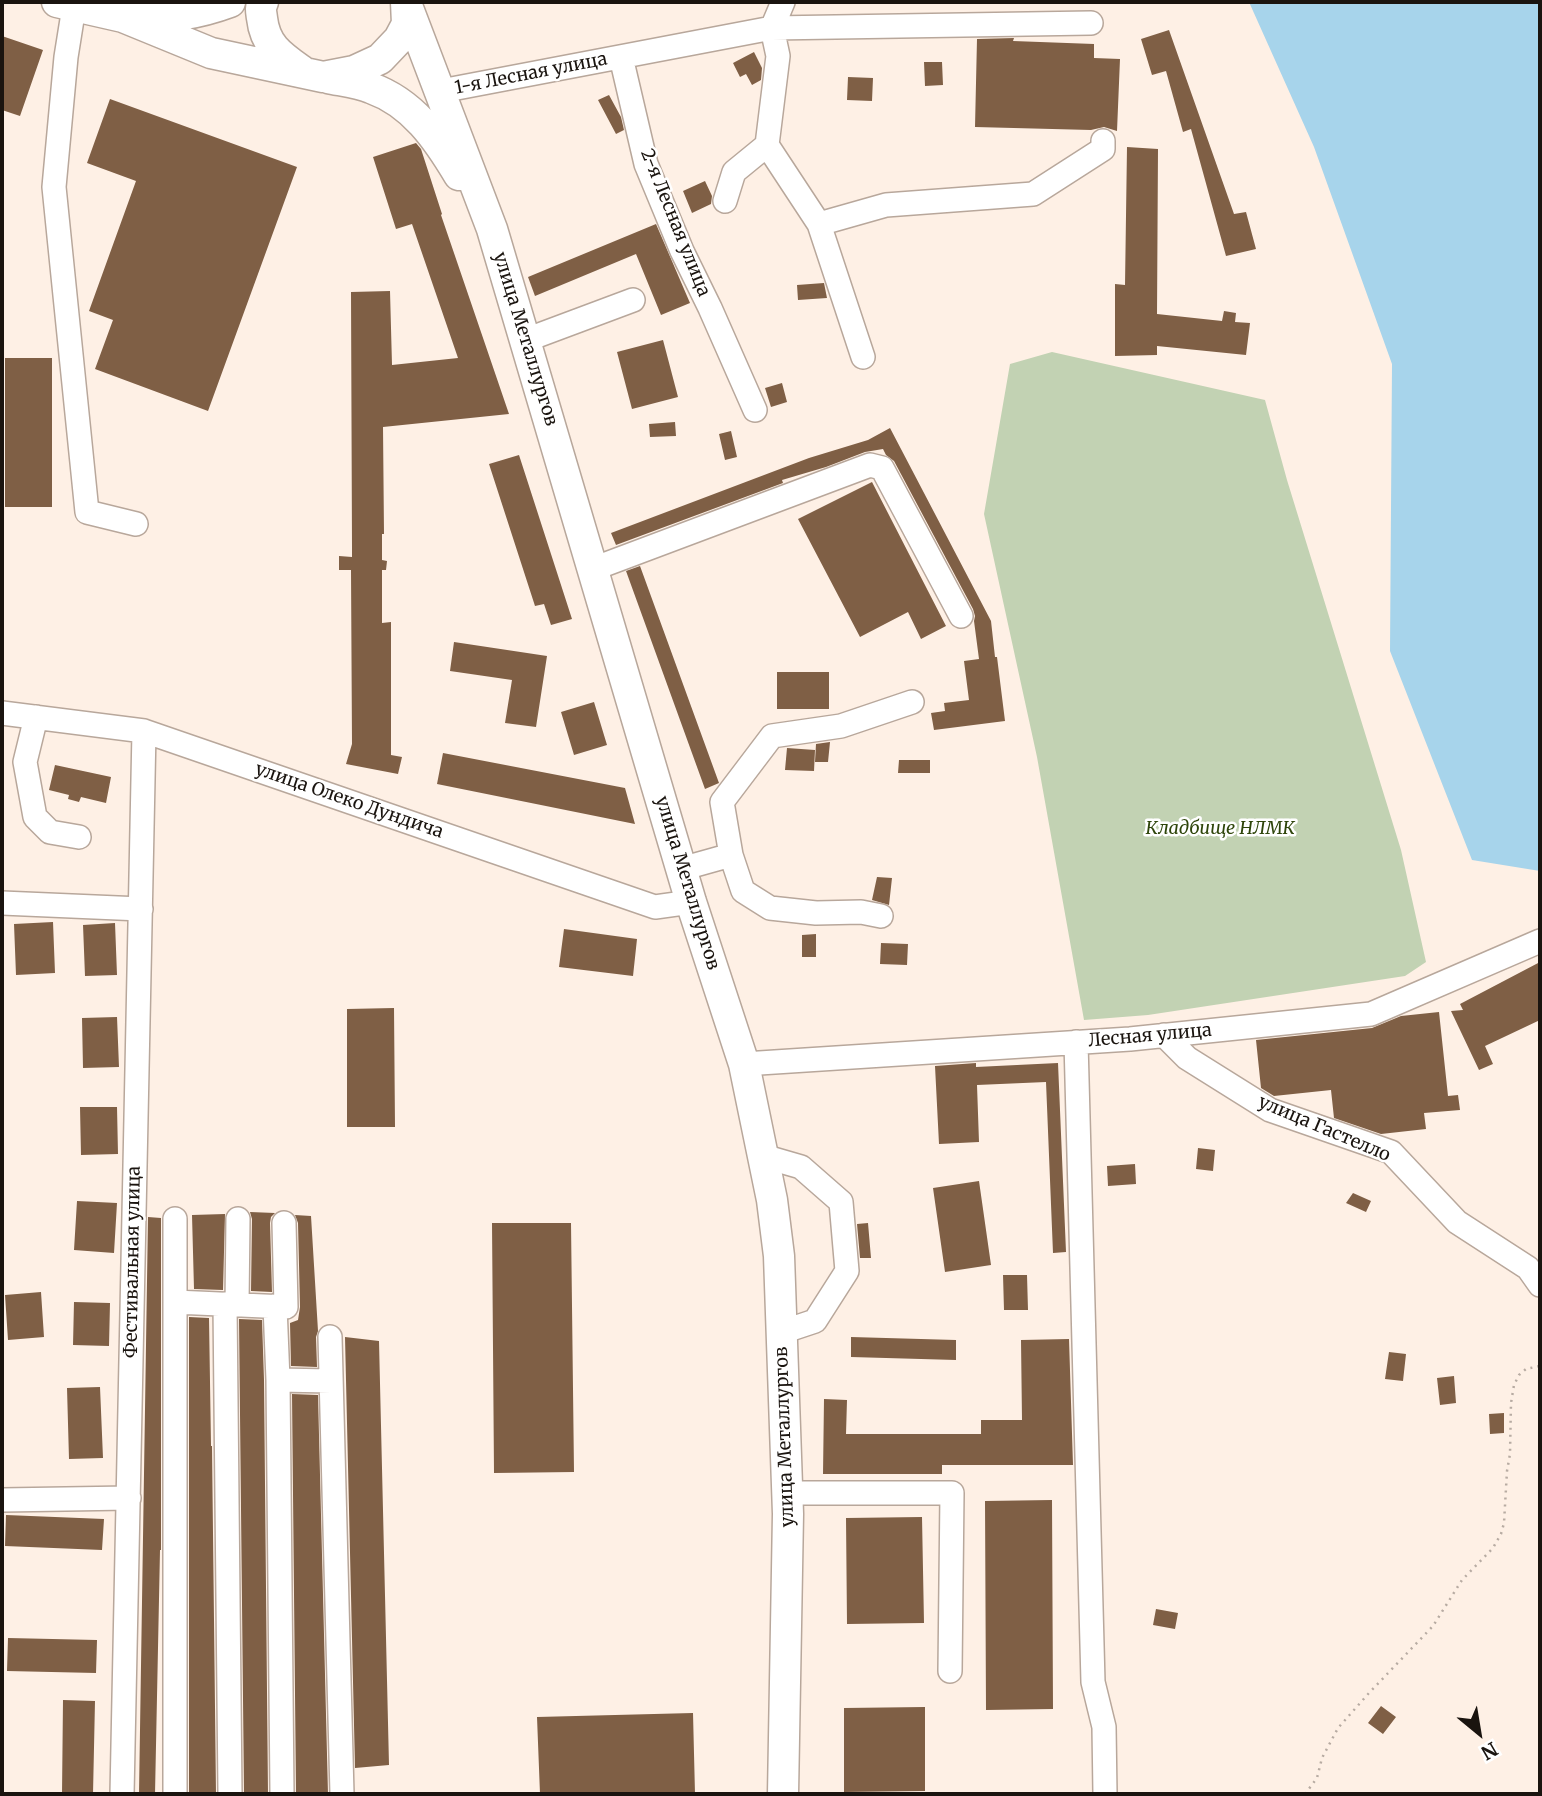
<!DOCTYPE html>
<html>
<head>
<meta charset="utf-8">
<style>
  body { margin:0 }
  #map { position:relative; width:1542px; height:1796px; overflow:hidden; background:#fef0e5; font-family:Merriweather,serif }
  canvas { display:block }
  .frame { position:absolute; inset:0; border:4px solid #1a140f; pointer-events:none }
  .north { position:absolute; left:1444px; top:1698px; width:70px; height:70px; -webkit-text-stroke:5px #fff; paint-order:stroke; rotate:150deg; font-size:19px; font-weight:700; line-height:28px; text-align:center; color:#1a140f }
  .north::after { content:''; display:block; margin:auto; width:24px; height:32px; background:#1a140f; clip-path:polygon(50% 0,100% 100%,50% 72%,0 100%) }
</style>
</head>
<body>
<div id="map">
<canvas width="1542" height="1796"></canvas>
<div class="frame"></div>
<div class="north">N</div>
</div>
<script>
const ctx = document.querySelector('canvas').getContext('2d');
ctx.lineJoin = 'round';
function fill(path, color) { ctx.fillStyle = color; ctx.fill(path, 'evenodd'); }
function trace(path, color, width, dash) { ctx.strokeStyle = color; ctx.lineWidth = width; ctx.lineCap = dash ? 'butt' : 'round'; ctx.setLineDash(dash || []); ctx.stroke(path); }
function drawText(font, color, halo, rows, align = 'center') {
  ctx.font = font + ' Merriweather,serif'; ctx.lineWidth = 5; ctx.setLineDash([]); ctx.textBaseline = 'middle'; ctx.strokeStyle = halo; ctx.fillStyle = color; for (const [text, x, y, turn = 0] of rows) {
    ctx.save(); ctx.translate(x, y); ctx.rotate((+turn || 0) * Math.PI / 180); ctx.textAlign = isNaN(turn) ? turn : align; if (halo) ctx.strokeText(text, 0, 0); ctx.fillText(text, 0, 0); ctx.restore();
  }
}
fill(new Path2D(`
  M1052,352l213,48 22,80 114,370 25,112 -21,14 -257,39 -64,5 -47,-263 -53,-243 26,-150z`), '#c2d2b3');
fill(new Path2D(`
  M1249,2h291v869l-68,-11 -82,-209 2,-287 -78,-217z`), '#a7d4eb');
fill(new Path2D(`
  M1169,30l65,184 12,-2 10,37 -30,7 -35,-127 -8,3 -17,-61 -14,4 -11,-36z
  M2,36l41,14 -23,66 -18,-6z
  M1014,38l-1,3 81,3v14l26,1 -3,72 -13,-4 -13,3 -116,-3 2,-88z
  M754,52l8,16 -1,12 -9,5 -6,-11 -6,3 -7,-14z
  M924,62h18l1,23 -18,1z
  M848,77l25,1 -1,23 -25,-1z
  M609,95l12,22 3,13 -8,4 -18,-34z
  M110,99l187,68 -89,244 -113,-42 18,-49 -24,-9 47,-130 -49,-18z
  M416,143l5,6 21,65 -1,1 68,199 -126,13 1,107h-2v26l5,1 -1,9h-4v53l9,-1v133l11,2 -4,17 -52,-10 6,-20 -1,-174h-12v-14l13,1v-9l-1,-256 39,-1 2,74 66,-7 -46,-134 -16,5 -23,-72z
  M1127,147l31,2 -1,165 65,7 2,-10 12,2 -1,9 15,1 -4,32 -89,-9v9l-42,1v-72l10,1z
  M705,181l7,15 -1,8 -19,9 -9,-22z
  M656,224l34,79 -29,12 -25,-61 -101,42 -7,-19z
  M824,283l3,15 -29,2 -1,-15z
  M663,340l15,57 -46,12 -15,-57z
  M5,358h47v149h-47z
  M782,383l5,19 -16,5 -6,-19z
  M675,422l1,14 -26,1 -1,-13z
  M890,428l101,193 4,36h2l8,64 -71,9 -3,-17 14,-2 -1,-8 25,-3 -5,-39 15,-2 -5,-38 1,-5 -2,-7 -79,-148 -8,-6 -3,-6 -18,3 -39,15 -44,13 1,3 -167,62 -5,-12 198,-75 59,-18z
  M731,431l6,26 -12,3 -6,-26z
  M519,455l53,164 -21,6 -7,-21 -9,2 -46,-142z
  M872,482l74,144 -25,13 -13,-27 -48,25 -62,-118z
  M640,566l79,217 -14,6 -79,-218z
  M454,642l93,14 -11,71 -31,-4 7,-43 -62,-9z
  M777,672h52v37h-52z
  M594,702l13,43 -33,10 -13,-43z
  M830,742l-2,20h-13l1,-18z
  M787,748l28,2 -1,21 -29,-1z
  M443,753l182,35 10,36 -198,-40z
  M899,760h31v13h-32z
  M55,765l56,12 -5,26 -25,-6 -2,5 -11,-3 1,-4 -20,-5z
  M877,877l15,1 -3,27 -17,-5z
  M53,922l2,51 -39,2 -2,-51z
  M115,923l2,52 -32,1 -2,-51z
  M564,929l73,10 -4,37 -74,-9z
  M816,934v23h-14v-22z
  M881,943l27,1 -1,21 -27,-1z
  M1540,962v58l-55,26 8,18 -14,6 -28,-59 12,-1 -3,-6z
  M394,1008l1,119h-48v-118z
  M1439,1012l9,84 10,-1 2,15 -36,3 2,16 -45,5 -47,-16 -3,-28 -57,6 -13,-8 -5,-48 116,-12 29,-12z
  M117,1017l2,50 -36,1 -1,-50z
  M976,1063v4l82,-4 8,189 -13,1 -7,-171 -69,3 2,57 -40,2 -4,-78z
  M80,1107h37l1,47 -37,1z
  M1198,1148l17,2 -2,21 -17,-2z
  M1135,1164l1,20 -28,2 -1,-20z
  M979,1181l12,84 -46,7 -12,-84z
  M1353,1193l18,8 -5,11 -20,-9z
  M77,1201l40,2 -3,50 -40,-3z
  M250,1212l25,1 -4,4 -1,6 2,69 -21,-1 1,-72z
  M225,1214l-2,76 -29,-1 -2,-74z
  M295,1215l16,1 7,115 -2,6 1,30 -26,-1 -1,-43 8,-3 2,-13 -2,-84z
  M148,1217l13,1v332h-1l-5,244h-16z
  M492,1223h79l3,249 -80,1z
  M868,1223l3,35h-11l-3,-34z
  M1003,1275h24l1,35h-24z
  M41,1292l3,45 -36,3 -3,-45z
  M74,1302l36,1 -1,43 -36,-1z
  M189,1317l20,1 2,128h1l4,348h-27z
  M239,1319l23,1 2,60 4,414h-24z
  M345,1337l34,4 10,424 -34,3z
  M851,1337l105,3v20l-105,-3z
  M1069,1339l4,126h-131v9h-119l1,-75 23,1 -1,34h135v-14h41l-1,-80z
  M1389,1352l17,2 -3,27 -18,-2z
  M1454,1376l2,27 -16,2 -3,-27z
  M100,1387l3,71 -34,1 -2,-71z
  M292,1394l26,1 10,399h-32z
  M1504,1413v20l-14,1 -1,-20z
  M1052,1500l1,209 -67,1 -1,-209z
  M6,1515l98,4 -2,31 -97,-4z
  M922,1517l2,106 -77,1 -1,-106z
  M1156,1609l22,4 -3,16 -22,-4z
  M8,1638l89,2 -1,33 -89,-2z
  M63,1700l32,1 -2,93h-31z
  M1381,1706l15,11 -13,17 -15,-11z
  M925,1707v84l-81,1v-84z
  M693,1713l2,81h-155l-3,-77z`), '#7f5f45');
const minor = new Path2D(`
  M74,7l-8,50 -12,130 33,325 49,12
  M621,57l25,107 36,87 28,57 45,102
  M441,91l331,-63 11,-26
  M725,201l9,-29 33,-27
  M819,224l67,-19 147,-11 70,-45v-8
  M526,340l107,-40
  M863,357l-44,-133 -52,-79 11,-89 -6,-28 319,-5
  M593,569l277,-104 12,3 79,148
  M2,713l142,18 511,176 36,-5
  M36,717l-11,45 10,55 15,15 29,5
  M731,855l12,36 27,17 46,5 45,-1 20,4
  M681,869l50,-14 -9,-53 50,-66 69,-10 71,-24
  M2,903l139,6
  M1164,1035l23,23 83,52 121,42 66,70 71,46 12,17
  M1076,1042l17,640 11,45 1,67
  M744,1064l386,-25 241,-25 169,-73
  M763,1156l38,11 40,35 6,69 -32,50 -33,11
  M175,1219v575
  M175,1302l111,5 -2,-84
  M225,1304l5,490
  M237,1305l1,-86
  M275,1306l3,74 4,414
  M330,1337l12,457
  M278,1380l53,1
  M787,1493h165l-2,178
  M2,1500l127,-2
  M122,1794l22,-1063`);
const major = new Path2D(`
  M57,2l66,15 88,36 112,24 31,-6 26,-12 19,-20 8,-15 -1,-22
  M263,2c-3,6 -2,9 -1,16 3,28 19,38 40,53
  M406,3l86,226 199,673 53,162 28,136 7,56 9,258 -5,280
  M134,17c37,0 61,-2 96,-15
  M328,78c14,3 30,5 43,10 42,15 66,50 88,87`);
trace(minor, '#b8a79b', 26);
trace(major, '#b8a79b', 33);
trace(new Path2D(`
  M1305,1794l12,-16 5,-20 16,-30 31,-35 64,-67 29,-46 31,-32 8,-14 3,-11 3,-52 3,-17 1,-51 3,-18 5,-10 7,-6 14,-3`), '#b7aba2', 2.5, [2, 5]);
trace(minor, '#fff', 23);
trace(major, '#fff', 30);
drawText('18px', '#1a140f', '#fff', [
  ["1-я Лесная улица",531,74,-11],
  ["2-я Лесная улица",675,223,68],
  ["улица Металлургов",525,339,73],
  ["улица Олеко Дундича",349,801,19],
  ["улица Металлургов",687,883,73],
  ["Лесная улица",1150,1036,-5],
  ["улица Гастелло",1324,1129,23],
  ["Фестивальная улица",133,1262,-89],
  ["улица Металлургов",785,1437,-92]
]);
drawText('italic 18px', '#2e450a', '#fff', [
  ["Кладбище НЛМК",1220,829]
]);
</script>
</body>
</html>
